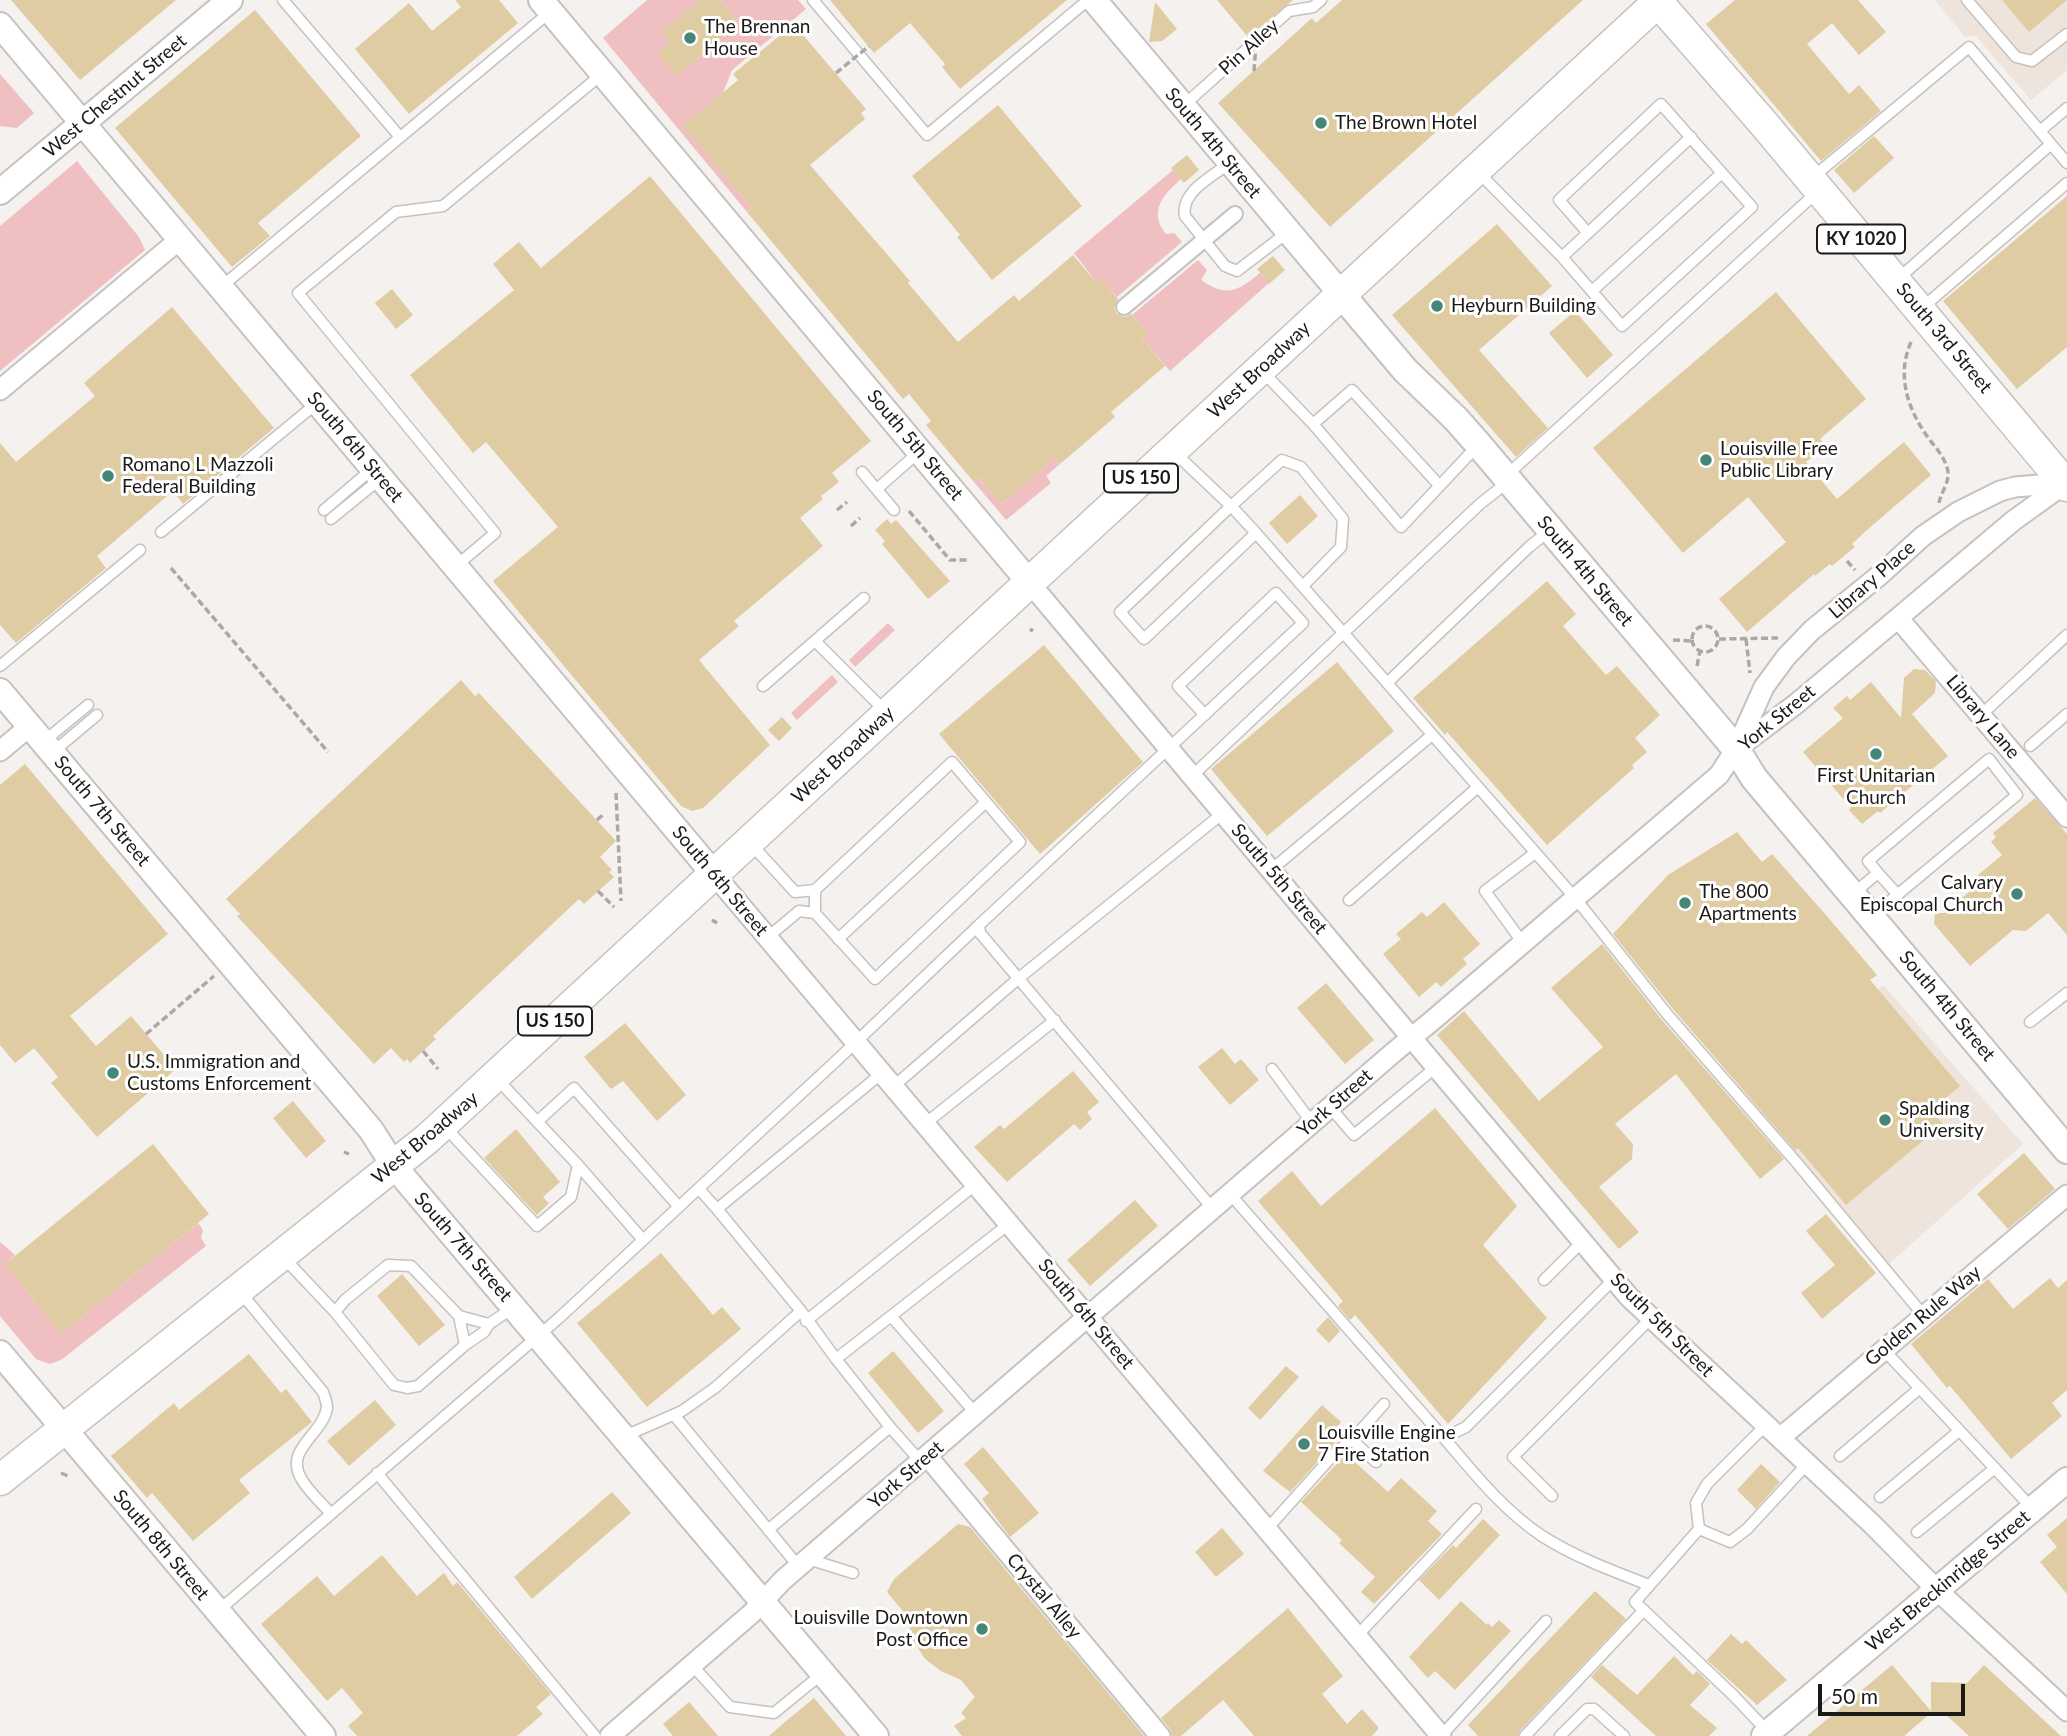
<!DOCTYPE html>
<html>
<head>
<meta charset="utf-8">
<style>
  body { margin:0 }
  #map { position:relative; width:2067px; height:1736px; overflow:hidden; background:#f4f1ee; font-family:Lato,sans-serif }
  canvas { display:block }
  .scale { position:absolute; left:1818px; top:1684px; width:147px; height:32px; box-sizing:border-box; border:4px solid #1b1a19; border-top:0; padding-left:9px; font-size:21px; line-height:24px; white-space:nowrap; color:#1b1a19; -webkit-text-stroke:5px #fff; paint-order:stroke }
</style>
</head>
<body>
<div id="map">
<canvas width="2067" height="1736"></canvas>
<div class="scale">50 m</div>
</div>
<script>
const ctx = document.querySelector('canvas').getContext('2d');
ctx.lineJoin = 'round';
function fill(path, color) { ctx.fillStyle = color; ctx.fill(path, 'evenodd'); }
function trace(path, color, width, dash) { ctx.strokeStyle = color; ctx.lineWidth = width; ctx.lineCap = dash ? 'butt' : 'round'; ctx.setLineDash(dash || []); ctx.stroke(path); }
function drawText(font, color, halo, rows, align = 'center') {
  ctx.font = font + ' Lato,sans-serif'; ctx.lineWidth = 6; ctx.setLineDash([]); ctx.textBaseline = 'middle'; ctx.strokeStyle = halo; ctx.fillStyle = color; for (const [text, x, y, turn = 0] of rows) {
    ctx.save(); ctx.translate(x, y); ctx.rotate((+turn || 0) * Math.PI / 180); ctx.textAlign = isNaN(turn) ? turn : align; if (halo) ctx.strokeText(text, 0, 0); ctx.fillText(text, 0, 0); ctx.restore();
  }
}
fill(new Path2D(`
  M1935,0h132v70l-36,30 -56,-65 -10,2z
  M1883,985l140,159 -135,121 -141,-170z`), '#eee4dc');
fill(new Path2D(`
  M647,0h53l-38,32 8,10 -13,11 20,23 63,-52 -20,-24h78l8,9 -74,61 -9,23 -39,33 68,82 -5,4 -144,-174z
  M0,74l34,39 -17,15 -17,-2z
  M77,161l62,76 6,13 -145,121v-145z
  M1173,170l8,9c-18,16 -33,32 -15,55l8,-1 8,9 -65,55 -16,-18 -5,3 -22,-29z
  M1198,260l9,10 -6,10c26,18 37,11 59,-7l9,10 -99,88 -28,-32 6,-5 -16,-19z
  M1055,458l5,6 -14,12 5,7 -45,37 -33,-39 5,-4 23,27z
  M888,623l7,7 -40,37 -6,-7z
  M832,675l6,7 -41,38 -6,-7z
  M198,1223l5,7 -2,8 5,8 -145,114 -11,4 -14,-5 -36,-43v-74l15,13 -10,9 56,70z`), '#efbfc1');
fill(new Path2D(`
  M11,0h165l-96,80z
  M455,0h44l19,23 -109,91 -54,-65 54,-46 23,28 29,-24z
  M700,0h20l20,24 -63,52 -20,-23 13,-11 -9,-10z
  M830,0h237l-107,89 -18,-22 3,-3 -35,-41 -36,30z
  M1217,0h76l-45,37z
  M1342,0h241l-253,227 -112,-124 94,-85 4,5z
  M1735,0h123l28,32 -27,23 -27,-32 -25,21 42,50 10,-9 22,26 -60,50 -115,-137z
  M2002,0h65l-38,32z
  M1155,2l22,27 -15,12 -13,1z
  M255,10l106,126 -103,87 12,13 -38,31 -117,-139z
  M789,28l4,5 5,-4 68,80 -5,4 4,6 -55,46 100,116 -2,2 50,59 56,-47 5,6 54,-46 23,27 5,-4 17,21 -4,9 3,6 8,3 6,-3 17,20 -6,5 23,27 -54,46 4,5 -55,47 -5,-6 -54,46 -23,-27 -5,4 -47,-56 5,-4 -22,-27 -6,5 -156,-187 5,-4 -69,-82 55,-46 -5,-6z
  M998,105l84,101 -90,74 -35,-43 3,-2 -48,-59z
  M1874,136l20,22 -40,35 -20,-23z
  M1187,155l12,15 -15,13 -13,-15z
  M650,176l221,265 -39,32 7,9 -18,14 2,3 -23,19 23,28 -89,75 5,5 -40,34 71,85 -67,63 -11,3 -11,-5 -188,-225 65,-54 -72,-85 -13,11 -63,-78 104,-85 -21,-26 26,-22 22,26z
  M2067,196v151l-50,42 -74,-88z
  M1497,224l55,62 -73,64 69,78 -32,29 -124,-142z
  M1273,256l12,14 -16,14 -12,-15z
  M392,289l21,26 -17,14 -21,-26z
  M1776,292l90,107 -46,40 6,7 -20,16 31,37 67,-57 27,33 -64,55 -15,14 3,3 -23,19 -2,-2 -15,12 -1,-2 -67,58 -28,-33 67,-57 -38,-45 -65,56 -90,-105z
  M172,307l102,121 -91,76 -10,-13 -76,65 9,12 -90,75 -16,-18v-182l16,19 79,-66 -11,-13z
  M1575,311l38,44 -26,23 -38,-45z
  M1300,495l18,21 -31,28 -18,-21z
  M887,519l4,5 5,-4 54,61 -22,18 -46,-55 3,-3 -10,-11z
  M1547,581l29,33 -13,12 43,49 11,-9 43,49 -25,23 12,14 -15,13 2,3 -87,77 -100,-113 -2,3 -32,-37z
  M1044,645l99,117 -103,92 -101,-120z
  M1337,662l57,69 -127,105 -56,-67z
  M1914,669l11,1 11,11 -1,12 -23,21 36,42 -68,57 -2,-2 -16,13 -13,-14 2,-2 -48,-56 40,-34 -10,-10 14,-12 3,4 21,-18 30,36 3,-40z
  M461,680l14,16 4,-3 137,148 -16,16 12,13 -3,2 5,5 -30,27 -5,-5 -146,137 3,3 -26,24 -3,-4 -3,3 -13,-14 -17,16 -137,-148 3,-2 -14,-15z
  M782,717l10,11 -13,13 -11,-11z
  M25,764l143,170 -98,82 26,30 35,-30 45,53 -79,68 -46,-54 7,-6 -24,-29 -19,15 -15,-18v-260z
  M2035,798l32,36v101l-19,-22 -22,18 -13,-1 -43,36 -36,-42 1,-11h9l38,-32 -4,-6 24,-20 -11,-13 5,-5 -3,-4z
  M1737,832l25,30 10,-8 54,61 51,60 -7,5 90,106 -29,24 12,14 -97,81 -48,-57 -3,2 -122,-141 -60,-75 55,-59z
  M1444,902l36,42 -17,15 4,5 -26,23 -5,-5 -17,15 -36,-43 18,-15 -5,-5 26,-22 5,5z
  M1602,944l59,75 123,140 -24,20 -84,-105 -61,50 18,20 -1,15 -33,28 40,45 -20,17 -182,-214 27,-24 75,90 64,-54 -52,-59z
  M1326,983l48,57 -29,24 -48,-56z
  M625,1023l61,72 -29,26 -34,-40 -12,8 -27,-32z
  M1222,1048l13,16 6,-5 18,21 -29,25 -32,-38z
  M1073,1071l26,31 -12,10 5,7 -12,11 -6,-6 -67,58 -33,-35 26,-22 4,4z
  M293,1101l33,40 -20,17 -33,-40z
  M1435,1108l82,98 -34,39 64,73 -99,106 -93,-109 -5,5 -12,-14 5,-5 -85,-100 34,-30 29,35z
  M516,1129l44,53 -17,15 6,6 -12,12 -53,-57z
  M153,1144l56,70 -148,120 -56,-70z
  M2024,1153l31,36 -47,40 -31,-35z
  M1135,1200l23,26 -68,60 -23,-26z
  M1826,1214l50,59 -54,46 -21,-26 34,-28 -29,-34z
  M661,1253l52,62 9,-8 19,22 -94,78 -70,-84z
  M402,1274l43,51 -26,21 -42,-50z
  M2050,1278l8,10 9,-8v110l-15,13 10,13 -51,43 -61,-73 -3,2 -36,-44 77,-65 25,30z
  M1328,1317l12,14 -11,12 -13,-13z
  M893,1351l51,60 -26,22 -50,-60z
  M249,1354l32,39 5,-4 26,33 -73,58 11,13 -57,48 -41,-48 -5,5 -36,-42 63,-53 5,7z
  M1286,1366l13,11 -39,43 -12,-12z
  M375,1400l21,25 -47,41 -22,-25z
  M1322,1405l19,17 -13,15 7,6 -45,49 -27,-21z
  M983,1447l56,66 -29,24 -28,-38 7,-6 -25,-29z
  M1346,1454l42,38 13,-14 36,33 -9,10 14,13 -68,70 -13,-12 14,-15 -36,-34 3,-3 -41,-38z
  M1761,1464l19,18 -24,27 -19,-19z
  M612,1492l19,21 -99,86 -18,-22z
  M2067,1518v76l-27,-32 17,-15 -10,-12z
  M1483,1519l17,16 -61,65 -20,-20 34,-35 3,3z
  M958,1524l12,3 174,209h-182l-8,-10 12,-8 -5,-5 14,-16 -14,-17 -20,-9 -16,-12 -12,-19 -6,-24 -20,-24 7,-13z
  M1222,1528l22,26 -28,23 -21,-25z
  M382,1555l35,41 27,-23 9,13 4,-4 94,112 -15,13 7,7 -26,22h-160l-9,-10 15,-13 -21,-25 -15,13 -66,-77 56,-48 17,20z
  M1595,1591l31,28 -106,112 -2,5h-40l-10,-11z
  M1461,1601l26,24 1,-2 4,4 7,-7 12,11 -56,59 -20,-19 -7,7 -19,-21z
  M1288,1608l55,68 -21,18 25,30 15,-15 17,19 -7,8h-118l-31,-36 -42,36h-9l-2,-7 -9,-11z
  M1731,1634l11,10 4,-4 41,40 -30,25 -50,-45z
  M1674,1656l19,19 4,-4 13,13 -20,21 27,23 -8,8h-53l-65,-59 11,-12 35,30z
  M1892,1665l39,46v-29l36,1 17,-18 77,71h-92l-25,-23 -12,-1 -28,24h-97z
  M814,1698l32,38h-77l16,-14z
  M689,1702l29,34h-45l-10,-12z`), '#e0cca3');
const service = new Path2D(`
  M283,0l117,137
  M813,0l114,135 161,-135
  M1967,0l49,57 16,4 35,-27
  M1183,106l106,-95 24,-4 8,-7
  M2040,131l27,-23
  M1230,163c-17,13 -50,29 -45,53l40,50 12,5 51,-39
  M1479,173l83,84 60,69 130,-119 -91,-103 -102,96 29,33 -26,24
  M1813,177l156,-130 98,116
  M1588,233l103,-96
  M1899,278l152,-134
  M221,287l329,-275
  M1592,291l130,-118
  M1923,307l144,-124
  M1263,372l50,52
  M1175,453l56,53 -111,106 24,27 112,-106 -25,-27 51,-46 19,7 42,52 -2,28 -38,39
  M862,472l32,38
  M1507,475l309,-282
  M1439,485l-87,-95 -39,34 88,103 77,-82
  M877,489l43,-38
  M324,510l48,-41
  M331,519l49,-40
  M161,532l156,-129
  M1256,533l320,366 91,115 130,149 127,153
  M456,566l39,-33 -197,-240 98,-81 47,-6 159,-132
  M815,641l71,71
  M0,666l140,-116
  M1387,683l142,-136 21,-17
  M763,686l101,-88
  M1205,715l-27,-29 98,-93 27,30 -324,302 1,8 233,276
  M1981,715l86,-80
  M43,742l45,-37
  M2030,746l37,-32
  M53,752l44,-37
  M1192,776l288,-272 29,-23
  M750,843l45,49 20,-2 137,-128 68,80 -145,137 -60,-66 -16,-2 -31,26
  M1271,870l161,-135
  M1878,873l20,22
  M815,890v23
  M1854,893l24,-20 -10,-12 121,-102 28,36 -145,121
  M1349,900l129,-113
  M838,939l148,-137
  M1523,943l-38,-52 50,-38
  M2030,1022l37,-29
  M1272,1069l40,54
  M894,1086l125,-108 204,-165
  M1330,1107l24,28 82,-68
  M538,1121l36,-33 105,119
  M926,1123l129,-103
  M446,1128l91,98 34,-29 7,-32 -80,-85
  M578,1165l65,75
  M699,1189l18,20 165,-136
  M1230,1194l214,244 22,-11 148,-148
  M717,1209l84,102 35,48 174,-136
  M284,1258l51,54 59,73 13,3 11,-2 47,-41 19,-13 5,-8
  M1544,1280l38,-38
  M241,1293l82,99c2,5 4,11 4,16 -5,28 -44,41 -25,72 7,12 20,23 29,34
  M335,1312l10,-12 43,-35 23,1 48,50 30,8 25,-17
  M459,1316l6,29
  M891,1316l85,98
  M806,1321l170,-137
  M1884,1350l148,158
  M836,1359l54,68
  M674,1415l125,152
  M1766,1425l-59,59 -11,19 3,26 -64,73 98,93 35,37
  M625,1436l57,-25 34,-24 85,-76
  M1444,1438c30,35 59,72 98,98 33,21 71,35 107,49
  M1352,1440l24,22
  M1840,1456l80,-68
  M377,1473l218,263
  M1552,1496l-39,-39 138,-139
  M1880,1497l79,-66
  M1267,1529l69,-77 16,-12 32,-36
  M1699,1529l31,13 17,-13 60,-65
  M768,1530l122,-103 31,35
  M1917,1532l78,-64
  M808,1559l45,14
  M218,1611l341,-293 277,-257 143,-136
  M1357,1636l119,-127
  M692,1665l38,42 44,6 49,-40
  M1441,1736l105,-115
  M1525,1736l119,-126
  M1560,1736l27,-27h7l30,27`);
const pedestrian = new Path2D(`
  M1124,307l111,-93`);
const minor = new Path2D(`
  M0,390l179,-150
  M1029,582l600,715 244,228 64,65 130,121
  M1898,618l169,199
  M1737,747l27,-60 22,-30 26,-27 69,-56 42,-38 35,-24 42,-21 15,-4 48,-4
  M0,751l30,-25
  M713,873l728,863
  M1780,1438l287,-243
  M928,1457l232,279
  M610,1736l142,-123 31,-33 611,-528 39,-32 286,-245 17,-26 60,-45 217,-183 54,-39`);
const tertiary = new Path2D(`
  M541,0l488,582
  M1094,0l247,294
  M0,25l713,848
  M0,192l230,-192
  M0,691l371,439 23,36 482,570
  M0,1353l323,383
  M1764,1736l303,-256`);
const secondary = new Path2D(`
  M1341,294l64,76 51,49 22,25 258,305 18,29 313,372`);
const primary = new Path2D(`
  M1656,0l108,124 303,362
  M0,1480l427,-341 1233,-1139`);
trace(service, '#c5c2bf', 13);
trace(pedestrian, '#c5c2bf', 18);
trace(minor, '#c5c2bf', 23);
trace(tertiary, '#c5c2bf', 28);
trace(secondary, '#c5c2bf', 30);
trace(primary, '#c5c2bf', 33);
trace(new Path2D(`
  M1911,342c-15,34 -3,68 18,97 8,10 17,20 19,33 1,12 -7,20 -9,31
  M837,510l10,-8
  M909,511l41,49h18
  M851,526l9,-8
  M1847,561l8,9
  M171,568l157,184
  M1692 639a13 13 0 1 1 26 0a13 13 0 1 1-26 0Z
  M1030,629l3,2
  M1719,639l59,-1
  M1746,639l4,34
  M1673,640l19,1
  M1697,666l3,-15
  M616,793l5,108
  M597,820l7,-6
  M598,891l16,16
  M712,920l5,3
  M146,1034l68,-58
  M423,1051l15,18
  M344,1152l5,2
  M61,1473l7,3`), '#aba8a6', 3.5, [7, 3.5]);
trace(service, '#fff', 10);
trace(pedestrian, '#fff', 14);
trace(minor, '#fff', 19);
trace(tertiary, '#fff', 24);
trace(secondary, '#fff', 26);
trace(primary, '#fff', 30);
trace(new Path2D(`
  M1254,71l3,-41
  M836,73l33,-27`), '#aba8a6', 3.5, [7, 3.5]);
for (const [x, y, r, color] of [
  [690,38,7,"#448778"],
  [1321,123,7,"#448778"],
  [1437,306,7,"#448778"],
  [1706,460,7,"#448778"],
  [108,476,7,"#448778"],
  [1876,754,7,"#448778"],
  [2017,894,7,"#448778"],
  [1685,903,7,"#448778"],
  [113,1073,7,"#448778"],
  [1885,1120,7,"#448778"],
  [1304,1444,7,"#448778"],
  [982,1629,7,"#448778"]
]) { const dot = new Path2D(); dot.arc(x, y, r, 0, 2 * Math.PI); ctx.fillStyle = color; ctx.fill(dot); trace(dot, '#fff', 2.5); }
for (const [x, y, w] of [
  [1861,239,88],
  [1141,478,74],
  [555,1021,74]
]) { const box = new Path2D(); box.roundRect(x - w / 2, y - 14.5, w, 29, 5); ctx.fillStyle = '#fff'; ctx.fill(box); trace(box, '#1b1a19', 2); }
drawText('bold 18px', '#1b1a19', null, [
  ["KY 1020",1861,239],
  ["US 150",1141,478],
  ["US 150",555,1021]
]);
drawText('19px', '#1b1a19', '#fff', [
  ["The Brennan",704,27],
  ["House",704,49],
  ["The Brown Hotel",1335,123],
  ["Heyburn Building",1451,306],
  ["Louisville Free",1720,449],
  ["Public Library",1720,471],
  ["Romano L Mazzoli",122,465],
  ["Federal Building",122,487],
  ["First Unitarian",1876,776,"center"],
  ["Church",1876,798,"center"],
  ["Calvary",2003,883,"right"],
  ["Episcopal Church",2003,905,"right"],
  ["The 800",1699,892],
  ["Apartments",1699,914],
  ["U.S. Immigration and",127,1062],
  ["Customs Enforcement",127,1084],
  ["Spalding",1899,1109],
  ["University",1899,1131],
  ["Louisville Engine",1318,1433],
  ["7 Fire Station",1318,1455],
  ["Louisville Downtown",968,1618,"right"],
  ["Post Office",968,1640,"right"]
], 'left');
drawText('19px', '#1b1a19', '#fff', [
  ["Pin Alley",1249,47,-42],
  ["West Chestnut Street",115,96,-40],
  ["South 4th Street",1213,143,50],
  ["South 3rd Street",1944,338,50],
  ["West Broadway",1259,370,-43],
  ["South 5th Street",915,445,50],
  ["South 6th Street",355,447,50],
  ["South 4th Street",1585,571,50],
  ["Library Place",1872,580,-41],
  ["Library Lane",1983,717,50],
  ["York Street",1777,718,-39],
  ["West Broadway",843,755,-43],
  ["South 7th Street",102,811,50],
  ["South 5th Street",1279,879,50],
  ["South 6th Street",720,881,50],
  ["South 4th Street",1947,1006,50],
  ["York Street",1335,1103,-41],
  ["West Broadway",425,1138,-40],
  ["South 7th Street",463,1247,49],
  ["South 6th Street",1086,1314,50],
  ["Golden Rule Way",1923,1316,-40],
  ["South 5th Street",1662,1325,45],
  ["York Street",906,1475,-41],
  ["South 8th Street",161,1545,50],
  ["West Breckinridge Street",1948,1581,-40],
  ["Crystal Alley",1044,1596,50]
]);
</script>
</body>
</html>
